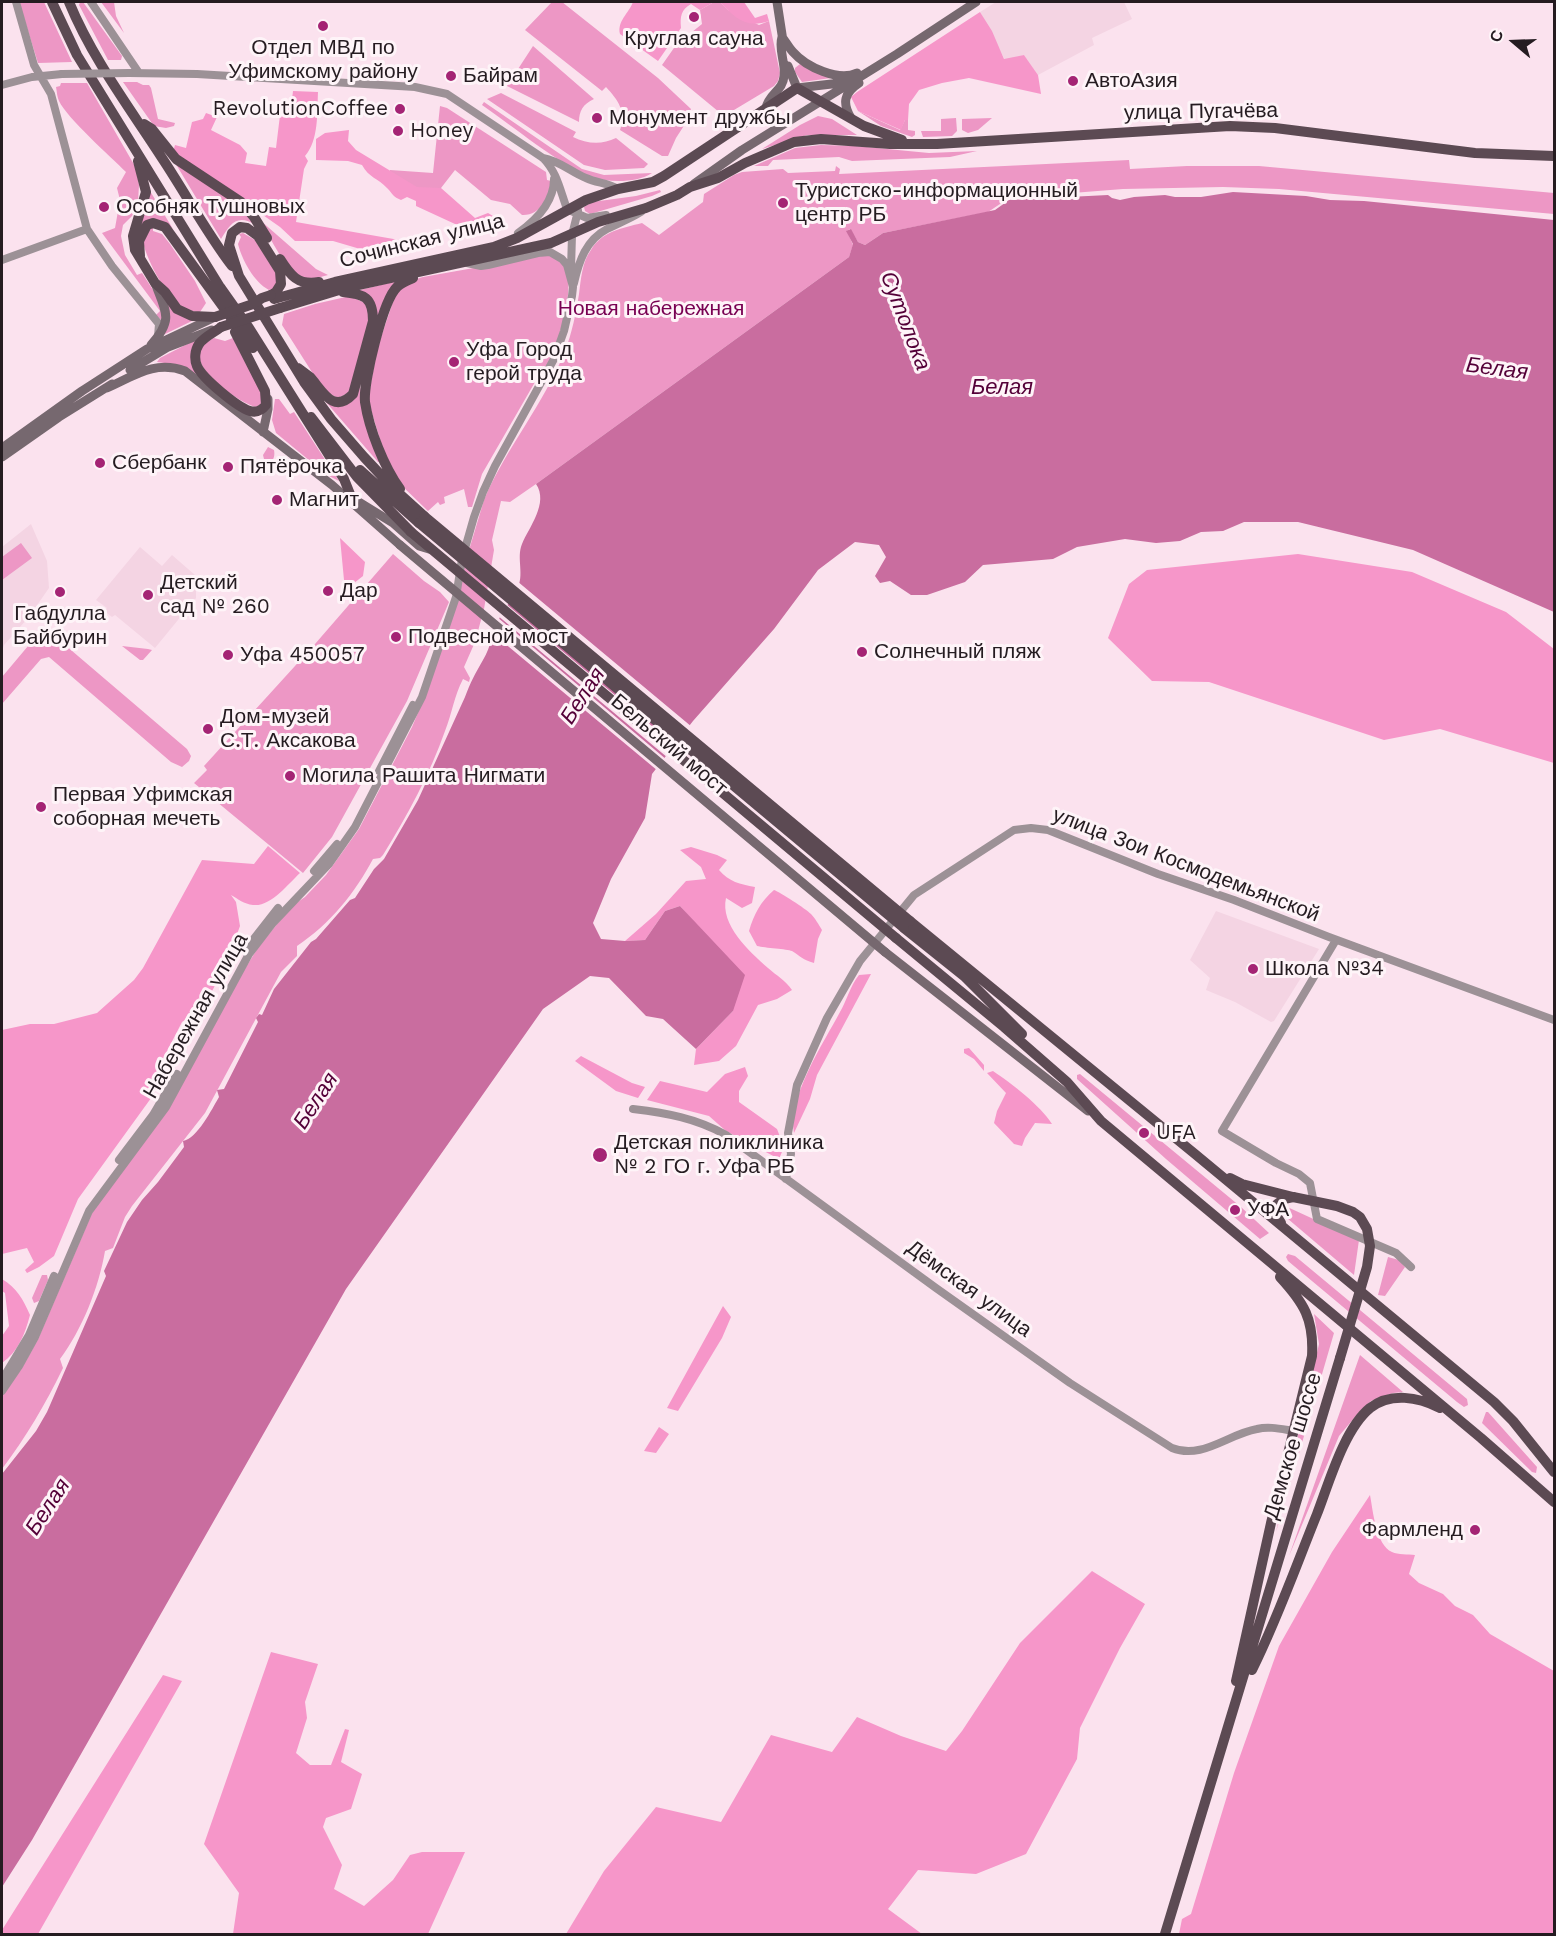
<!DOCTYPE html>
<html>
<head>
<meta charset="utf-8">
<style>
  body { margin:0 }
  #map { position:relative; width:1556px; height:1936px; overflow:hidden; background:#fbe2ee; font-family:"Work Sans",sans-serif }
  canvas { display:block }
  .frame { position:absolute; inset:0; border:3px solid #251c21; pointer-events:none }
  .north { position:absolute; left:1484px; top:12px; width:60px; height:60px; -webkit-text-stroke:4px #fef4f8; paint-order:stroke; rotate:289deg; font-size:16px; font-weight:700; line-height:24px; text-align:center; color:#251c21 }
  .north::after { content:''; display:block; margin:auto; width:21px; height:27px; background:#251c21; clip-path:polygon(50% 0,100% 100%,50% 72%,0 100%) }
</style>
</head>
<body>
<div id="map">
<canvas width="1556" height="1936"></canvas>
<div class="frame"></div>
<div class="north">С</div>
</div>
<script>
const ctx = document.querySelector('canvas').getContext('2d');
ctx.lineJoin = 'round';
function fill(path, color) { ctx.fillStyle = color; ctx.fill(path, 'evenodd'); }
function trace(path, color, width, dash) { ctx.strokeStyle = color; ctx.lineWidth = width; ctx.lineCap = dash ? 'butt' : 'round'; ctx.setLineDash(dash || []); ctx.stroke(path); }
function drawText(font, color, halo, rows, align = 'center') {
  ctx.font = font + ' "Work Sans",sans-serif'; ctx.lineWidth = 6; ctx.setLineDash([]); ctx.textBaseline = 'middle'; ctx.strokeStyle = halo; ctx.fillStyle = color; for (const [text, x, y, turn = 0] of rows) {
    ctx.save(); ctx.translate(x, y); ctx.rotate((+turn || 0) * Math.PI / 180); ctx.textAlign = isNaN(turn) ? turn : align; if (halo) ctx.strokeText(text, 0, 0); ctx.fillText(text, 0, 0); ctx.restore();
  }
}
fill(new Path2D(`
  M996,2h128l8,17 -40,19 2,7 -56,30 -14,-20 -19,5 -25,-48z
  M31,524l16,37 2,27 -21,30 -24,27 -2,7v-105z
  M140,547l22,19 10,-11 31,27 -7,9v7l-41,50 -40,-33 -3,2 -8,-6 3,-3 -11,-8z
  M1216,911l103,38 -45,72 -3,1 -36,-20 -29,-12 4,-12 -20,-18z`), '#f4d4e3');
fill(new Path2D(`
  M19,2h25l28,60 -34,1z
  M80,2h3l39,54 -1,4h-13l-29,-55z
  M101,2h13l2,14 8,17z
  M552,2h10l96,76 33,31 -4,12 -11,17 -8,18h-6l-42,-26c7,-18 -2,-30 -14,-43l-4,4 -77,-61z
  M714,2h6l8,8 31,15 10,-4 11,52 -2,8 -4,5 -45,27 -10,-1 -57,-47 19,-27 6,-2 15,-12 -2,-14z
  M533,46l61,53c-11,5 -15,12 -15,23l-72,-36z
  M800,64l4,1 27,13 -29,4 -7,-10v-4z
  M123,82h14l6,3h6l2,3 7,31 17,4 -1,3 -8,2 -12,-2z
  M61,83h26l49,85 3,17 -1,17 -6,14 -9,9 -2,11 4,19 12,20 5,-2 15,23 7,27 -8,-8 4,-4 -58,-78 13,-5 5,-28 -3,-12 9,-16c-15,-15 -59,-54 -67,-71 -2,-4 -2,-9 -3,-14l4,-1z
  M501,93l75,39 -3,5c14,7 29,8 43,1l32,26 -4,4 -39,2 -21,-5 -97,-66z
  M484,102l98,67 22,6 48,-2c-15,10 -43,10 -60,4 -33,-12 -79,-51 -110,-72z
  M440,106l7,2 99,64 1,8 4,1c-1,16 -11,35 -29,34l-12,-11 -19,-4 -36,-30 -14,18h-24l-27,-16v-2l43,3z
  M858,111l42,19 5,-10h3v10l7,1v4l-3,2 -31,-11z
  M818,116l14,3 25,16h-50l-45,14 38,-24z
  M956,118l1,13 -5,5 -29,1 -2,-6h20v-12z
  M992,118l-14,12 -10,3 -6,-3v-11z
  M821,145l35,1 73,7 48,-2 -27,6 -98,4 -13,-4 -66,3 -5,6h-14l41,-18z
  M1129,160l1,9 57,-3h72l295,27v21l-275,-25 -56,-2 -100,2 -114,9 -21,14 -105,21 -18,12 -7,-3 -8,-13 -3,2 6,14 -4,12 -313,227 -26,18 -9,-1 -9,39 2,10 -10,59 -9,33 -11,25 6,11 -1,4 -6,-3c-9,17 -11,35 -18,52 -15,43 -38,85 -62,124l-3,3 -7,1c-18,34 -43,65 -76,87v10l-16,16 -76,141 -73,93 -7,11 -12,31 -8,3c-6,36 -23,79 -45,108l3,9c-18,37 -37,69 -61,101v-73l20,-28 16,-29 54,-126 24,-35 143,-232 33,-40 13,-9 21,-22 33,-46 53,-102 14,-33 58,-194c22,-52 60,-96 81,-149 7,-18 11,-38 14,-57 2,-15 3,-32 12,-44 11,-19 32,-22 51,-27l17,12 44,-33 1,-8 30,-19 8,-3 41,-3 5,4 47,-2 1,-5 4,3 -1,5z
  M174,161l57,37 25,27c-20,-12 -26,0 -35,14z
  M660,190l1,2 -9,4 -62,18 -5,-3 -1,-4 8,-5 44,-6z
  M150,191l23,38 -6,-5 -29,4z
  M261,221l55,48 12,6c-8,2 -16,5 -24,3 -17,-4 -35,-42 -43,-57z
  M153,227v4l9,3 8,10 25,37 11,22 -6,9c-9,0 -20,-4 -26,-11 -10,-10 -33,-51 -31,-64 1,-5 6,-7 10,-10z
  M243,233l12,7 21,33v15l-7,2c-15,-8 -27,-30 -31,-46l3,-7 -2,-3z
  M547,255c6,2 13,5 16,10 16,18 -7,88 -19,107 -2,3 -6,7 -9,10l-53,92 -10,33h-4l-4,-18 -20,8 1,6 -5,2 -2,-3 -10,9 -30,-29 -16,-36 -14,-46 9,-51 19,-56 17,-13 10,-3z
  M401,280l-24,44 -17,-34z
  M350,296l17,8 3,16 -20,72 -12,6 -14,-7 -42,-66 2,-11 31,-10z
  M167,303l25,18 -29,14z
  M214,338l11,3 8,-3 28,54 1,12 -6,3c-16,-4 -59,-34 -57,-53 1,-9 8,-12 15,-16z
  M195,340l3,35 -20,-10 -21,-3 3,-4z
  M360,387l20,75h-2l-53,-61 6,3z
  M275,399h4l11,15 4,-2 45,69 -12,-6 -51,-42 -4,-13z
  M268,447l6,3c1,6 0,9 -4,13l-6,-4 -1,-4z
  M21,543l11,15 -30,22v-23z
  M393,554l31,27 16,11 9,10 -42,99 -75,136 -29,36 -109,-90 13,-13 -3,-4 111,-122z
  M44,627l143,122 4,7 -2,5 -7,6 -11,-5 -122,-105 -8,2 -39,45v-27z
  M122,646l26,3 4,1 -9,10h-3z
  M196,1025l-25,49h-1c-1,-11 17,-45 26,-49z
  M1080,1074l161,133 28,26 -9,6 -94,-80 -89,-80v-4z
  M1283,1205l76,35 -5,35 -73,-62z
  M1288,1254l7,2 172,143 1,6 -4,2 -7,-5 -169,-141 -2,-4z
  M1388,1257l11,3 6,7 -20,29 -7,-1z
  M42,1275h5l1,5 -9,21 -5,2 -2,-5z
  M1314,1314l20,19 -58,199 43,-188z
  M1360,1355l43,37 -10,1 -22,8 -11,10 -21,25 -50,120z
  M1486,1412h2l49,55 -1,6 -4,-1 -50,-49z`), '#ed97c5');
fill(new Path2D(`
  M633,2h81l-14,8 -9,-6c-10,6 -11,12 -10,24l-23,33 -38,-27c-3,-13 9,-21 13,-32z
  M720,2h24l11,16 12,-4 2,7c-23,8 -34,-3 -49,-19z
  M980,12l12,19 12,28 20,-4 14,20 3,19 -72,-16 -27,5 -23,7 -10,14 -1,16h-3l-4,10 -43,-19 -7,-14 6,-5z
  M293,91l25,1c-1,21 1,48 -13,64l3,5 -4,8 -8,53 109,19 -3,13 -24,-5 -11,2 -34,-10h-38l-15,-14 -107,-75 2,-7 11,3 6,-26 11,-3 3,-6 11,4 -6,13 29,15 7,8 -2,10 21,3 3,-19 7,1 5,-41 10,1z
  M349,130l-1,11 8,9 61,37 24,1 34,30 13,-5 10,6 -8,11h-22l-52,-24v-5l-9,-4 -6,3c-8,-3 -8,-6 -14,-12 -9,-10 -18,-10 -25,-23l-14,-4 -32,-1v-21l9,-6z
  M340,538l25,24 -2,14 -14,11 -4,-3 -1,-4z
  M1298,554l114,18 94,40 48,37v114l-114,-34 -56,11 -175,-58 -57,-1 -44,-43 21,-54 18,-14z
  M268,846l32,27c-12,11 -29,34 -47,32 -9,-1 -15,-6 -22,-10l5,7 4,24 -15,41 -21,39 -22,16 -20,39 -1,16 -7,17 -76,105 -24,57 -15,11 -12,6 -2,-3 9,-8 -7,-14 -25,6v-224l28,-6h24l43,-11 37,-33 9,-12 59,-108 52,4z
  M691,847l26,8 10,5 -8,10c10,12 21,14 36,17l-3,16 -10,5 -16,-10c-6,27 23,53 42,70 9,8 17,12 24,22l-15,9 -19,6 -22,41 -17,15 -25,4 2,-16 37,-38 -25,-73 -28,-32 -15,5 -20,29 -20,1 31,-27 30,-33 20,-2 -5,-12 -21,-17z
  M774,890c6,2 32,19 37,24 4,4 8,11 11,16l-4,9 -4,24c-11,-3 -14,-7 -22,-12 -5,-2 -27,-3 -35,-5l-8,-15c5,-17 12,-30 25,-41z
  M871,974l-54,101 -7,24 -16,34c-7,-35 30,-91 46,-121 7,-12 10,-26 19,-37z
  M969,1048l15,17v6l-10,-12 -10,-6v-4z
  M581,1056l51,27 13,4 -7,11 -22,-7 -41,-30z
  M745,1067l3,9 -9,15v11l38,27 7,18 -5,12 -53,-28 -17,-15 -62,-16 13,-19 47,11 18,-18z
  M993,1071c18,12 48,35 59,53l-17,-1 -10,15 -3,8 -8,-2 -20,-21 3,-12 9,-18 -19,-20z
  M2,1279c15,9 21,20 28,36 -5,19 -12,37 -28,48v-27l7,-10 -4,-33 -3,-2z
  M723,1306l8,11 -9,21 -44,73 -11,-3z
  M659,1427l10,7 -13,19 -12,-2z
  M1370,1495c3,16 6,50 22,57 6,3 16,2 23,3l-6,19 10,9 24,11 12,12 18,9 17,19 64,37v263h-375l3,-15 9,-5 43,-141 45,-127 53,-94z
  M1092,1571l53,33 -25,44 -40,80 -3,31 -51,95 -50,20 -58,-4 -30,39 34,25h-356l38,-63 52,-64 65,15 50,-87 61,17 25,-35 44,19 45,15 16,-20 58,-88z
  M271,1652l47,12 -13,38 2,16 -11,35 14,12h21l14,-36 4,1 -8,32 21,12 -11,35 -25,9 -3,9 19,38 -8,24 30,17 29,-26 17,-25 12,-3h43l-37,82h-195l6,-41 -35,-49z
  M163,1675l19,6 -144,253h-36v-4z`), '#f696c9');
fill(new Path2D(`
  M1233,192l73,4 24,4 34,1 190,19v392l-141,-62 -115,-28h-54l-21,9 -22,1 -21,9 -24,2 -31,-4 -48,8 -24,12 -70,6 -18,17 -38,13h-16l-21,-14 -10,2 -5,-7 11,-19 -7,-12 -24,-3 -37,28 -44,59 -81,92 -41,53 -7,44 -34,61 -18,44 8,16 24,2 20,-1 20,-29 15,-5 65,69 -12,36 -37,38 -33,-30 -17,-3 -37,-38 -19,-2 -47,33 -197,280 -314,551 -30,47v-413l34,-43 11,-19 59,-136 -2,-5 23,-49 15,-22 16,-18 26,-35 -1,-6c14,-2 29,-32 36,-44l-2,-7 7,-1 34,-67 -2,-4 3,-4 3,1 12,-26 37,-47 5,-3 34,-39 5,-2 19,-29 10,-10 34,-59 47,-103c5,-14 11,-25 18,-37 8,-13 10,-30 17,-43 5,-10 13,-18 17,-28 8,-14 -1,-31 5,-45 7,-17 27,-41 14,-60l313,-227 4,-13 -7,-13 5,-2 7,13 7,3 18,-12 112,-23 14,-10 99,-5 4,3 8,2 14,-3 31,-2 10,2h26z`), '#c96d9f');
fill(new Path2D(`
  M517,581l175,146 -14,18 -163,-158z
  M505,603l172,144 -9,11 -171,-143z
  M497,617l170,143 -9,11 -167,-139z`), '#fbe2ee');
trace(new Path2D(`
  M16,2l18,63 17,29 36,135 25,37 47,58 -1,12
  M91,2l48,71
  M129,73l68,1 218,13 32,7 96,64c14,14 17,32 24,51l20,9 19,-3
  M2,85l30,-8 30,-3
  M543,158c17,3 28,14 43,20 11,5 22,5 32,11
  M518,233c17,-12 36,-31 36,-54
  M2,260l85,-31
  M571,269l1,-34 6,-24
  M574,283c5,-22 12,-43 33,-54 12,-6 23,-10 34,-17
  M379,771l34,-66
  M314,871l23,-27
  M1336,940l-114,191 54,32 23,11 11,9 7,36 79,34 15,14
  M249,945l29,-37
  M633,1109c33,4 63,9 93,26l210,153 134,95 102,65c30,12 56,-14 85,-19 12,-3 24,0 37,2
  M119,1160l34,-45 24,-41
  M786,1179l5,-25 -3,-21 9,-48 30,-67 33,-57 54,-66 100,-65 17,-2 17,2 110,44 76,26 95,37 225,83
  M2,1380l27,-45 25,-59
  M2,1391l17,-25 16,-29 54,-126 77,-104 83,-153 23,-30 57,-60 26,-37 67,-130 34,-100 6,-38 12,-42 9,-25 12,-26 59,-107 10,-28 8,-35 1,-9 -6,-22 -5,-6 -12,-7 -12,1 -50,12 -7,1 -14,-3`), '#9c9196', 8);
trace(new Path2D(`
  M777,2l6,39
  M788,66l9,22 52,-6
  M766,108c3,-15 17,-17 18,-32 2,-13 -6,-26 -2,-39 4,5 7,11 11,15 13,15 46,30 64,21
  M851,118c-9,-15 -7,-25 8,-35
  M694,184l48,-34 155,-96 79,-52
  M151,345c23,-26 15,-33 4,-62
  M130,370l38,-23 44,-17
  M107,388c27,-12 48,-28 78,-17l147,114 68,60
  M263,432l5,-23v-10
  M2,448l80,-57 65,-42 68,-32
  M2,457l57,-40 53,-33
  M354,499l39,24 26,23 10,3
  M885,952l203,159`), '#76686f', 9);
trace(new Path2D(`
  M52,2l25,53 143,232 29,41 95,151 10,25
  M69,2c23,56 60,105 93,156 24,36 44,74 70,108
  M144,124l8,5 24,30 65,43 13,15 13,21
  M138,161l8,31 -13,44 2,14 20,33 10,9 12,17 15,7 23,1
  M140,256l-1,-15 8,-16 6,-2 12,4 88,121
  M280,259c10,16 18,27 39,23
  M271,295l5,-3 5,-8 -1,-13 -22,-35 -11,-8 -7,-1 -8,6 -3,12 10,31 65,106 27,37 33,38 29,31 31,28
  M274,299l61,-17 159,-35 23,-9 69,-38 32,-11 35,-7 11,-6 133,-88 67,38 38,14
  M280,308l69,-21 202,-44 47,-21 48,-14 31,-13 13,-8 28,-9 27,-15 49,-21 27,-3 69,5h47l293,-18 45,2 200,25 79,3
  M221,327c-6,5 -17,10 -22,17 -4,6 -5,15 -2,22 5,12 40,41 53,45 7,2 12,-1 16,-6l-1,-14 -30,-59
  M298,368c4,3 8,6 12,9 12,13 23,38 43,17l20,-73c0,-24 -9,-27 -30,-29
  M311,417l46,60 54,55
  M360,470l59,53
  M400,489c-16,-22 -31,-60 -35,-87 -2,-20 18,-102 32,-115 4,-4 11,-7 16,-9
  M910,921l285,233 299,248 19,19 41,51
  M904,928l60,48 58,58
  M896,938l108,89 63,55 34,39 380,317 73,64
  M1230,1178l12,6 51,13
  M1281,1223l-5,-8 1,-11 7,-5 9,-2
  M1252,1670c25,-50 44,-104 65,-156 12,-31 27,-85 53,-106 21,-16 48,-11 70,0
  M1236,1681l35,-158 41,-167c2,-37 -8,-53 -32,-79
  M1165,1934l175,-576`), '#5c4a53', 10);
trace(new Path2D(`
  M62,74l67,-1`), '#9c9196', 8);
trace(new Path2D(`
  M400,545l485,407`), '#76686f', 9);
trace(new Path2D(`
  M215,317l38,-13 9,-6 9,-3
  M221,327l59,-19
  M424,516l486,405
  M419,523l485,405
  M411,532l485,406
  M1293,1197l44,9 16,6 7,5 7,12 3,17 -3,21 -27,91`), '#5c4a53', 10);
for (const [x, y, r, color] of [
  [694,17,6,"#a42474"],
  [323,26,6,"#a42474"],
  [451,76,6,"#a42474"],
  [1073,81,6,"#a42474"],
  [400,109,6,"#a42474"],
  [597,118,6,"#a42474"],
  [398,131,6,"#a42474"],
  [783,203,6,"#a42474"],
  [104,207,6,"#a42474"],
  [454,362,6,"#a42474"],
  [100,463,6,"#a42474"],
  [228,467,6,"#a42474"],
  [277,500,6,"#a42474"],
  [328,591,6,"#a42474"],
  [60,592,6,"#a42474"],
  [148,595,6,"#a42474"],
  [396,637,6,"#a42474"],
  [862,652,6,"#a42474"],
  [228,655,6,"#a42474"],
  [208,729,6,"#a42474"],
  [290,776,6,"#a42474"],
  [41,807,6,"#a42474"],
  [1253,969,6,"#a42474"],
  [1144,1133,6,"#a42474"],
  [600,1155,8,"#a42474"],
  [1235,1210,6,"#a42474"],
  [1475,1530,6,"#a42474"]
]) { const dot = new Path2D(); dot.arc(x, y, r, 0, 2 * Math.PI); ctx.fillStyle = color; ctx.fill(dot); trace(dot, '#fef4f8', 2); }
drawText('21px', '#251c21', '#fef4f8', [
  ["Круглая сауна",694,39,"center"],
  ["Отдел МВД по",323,48,"center"],
  ["Уфимскому району",323,72,"center"],
  ["Байрам",463,76],
  ["АвтоАзия",1085,81],
  ["RevolutionCoffee",388,109,"right"],
  ["Монумент дружбы",609,118],
  ["Honey",410,131],
  ["Туристско-информационный",795,191],
  ["центр РБ",795,215],
  ["Особняк Тушновых",116,207],
  ["Уфа Город",466,350],
  ["герой труда",466,374],
  ["Сбербанк",112,463],
  ["Пятёрочка",240,467],
  ["Магнит",289,500],
  ["Детский",160,583],
  ["сад № 260",160,607],
  ["Дар",340,591],
  ["Габдулла",60,614,"center"],
  ["Байбурин",60,638,"center"],
  ["Подвесной мост",408,637],
  ["Солнечный пляж",874,652],
  ["Уфа 450057",240,655],
  ["Дом-музей",220,717],
  ["С.Т. Аксакова",220,741],
  ["Могила Рашита Нигмати",302,776],
  ["Первая Уфимская",53,795],
  ["соборная мечеть",53,819],
  ["Школа №34",1265,969],
  ["UFA",1156,1133],
  ["Детская поликлиника",614,1143],
  ["№ 2 ГО г. Уфа РБ",614,1167],
  ["УФА",1247,1210],
  ["Фармленд",1463,1530,"right"]
], 'left');
drawText('21px', '#251c21', '#fef4f8', [
  ["улица Пугачёва",1201,112,-1],
  ["Сочинская улица",422,241,-14],
  ["Бельский мост",669,745,40],
  ["улица Зои Космодемьянской",1186,865,21],
  ["Набережная улица",196,1016,-60],
  ["Дёмская улица",969,1289,36],
  ["Демское шоссе",1293,1446,-73]
]);
drawText('21px', '#780152', '#fef4f8', [
  ["Новая набережная",651,309]
]);
drawText('italic 22px', '#540038', '#fef4f8', [
  ["Сутолока",905,321,69],
  ["Белая",1497,369,7],
  ["Белая",1002,388],
  ["Белая",583,696,-57],
  ["Белая",316,1101,-57],
  ["Белая",48,1507,-57]
]);
</script>
</body>
</html>
